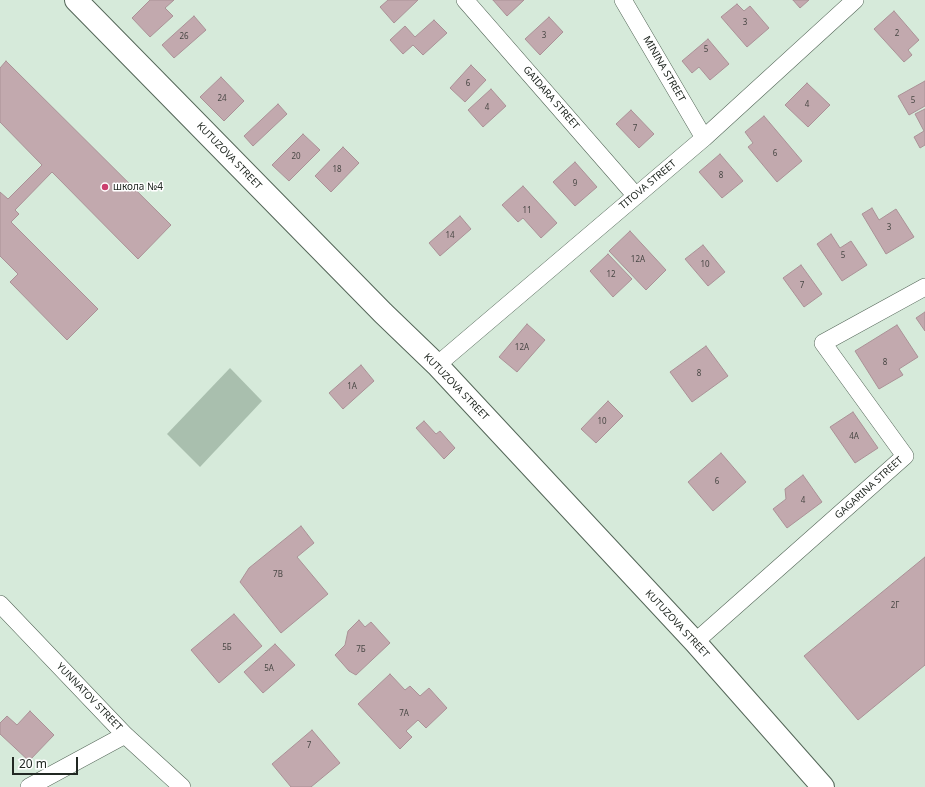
<!DOCTYPE html>
<meta charset="utf-8">
<style>
body{margin:0}
#map{position:relative;width:925px;height:787px;overflow:hidden;background:#d6eada;font-family:"Noto Sans",sans-serif}
canvas{display:block}
.scale{position:absolute;left:12px;top:757px;width:66px;height:18px;box-sizing:border-box;border:2px solid #212822;border-top:0;padding-left:5px;font-size:12px;line-height:14px;white-space:nowrap;color:#212822;-webkit-text-stroke:3px #fff;paint-order:stroke}
</style>
<div id="map">
<canvas width="925" height="787"></canvas>
<div class="scale">20 m</div>
</div>
<script>
const ctx = document.querySelector('canvas').getContext('2d');
ctx.lineJoin = 'round';
function fill(path, color) { ctx.fillStyle = color; ctx.fill(path, 'evenodd'); }
const shape = rows => new Path2D(rows.map(r => 'M' + r).join(''));
function stroke(path, color, width, dash) { ctx.strokeStyle = color; ctx.lineWidth = width; ctx.lineCap = dash ? 'butt' : 'round'; ctx.setLineDash(dash || []); ctx.stroke(path); }
function label(font, color, halo, rows, align = 'center') {
  ctx.font = font + ' "Noto Sans",sans-serif'; ctx.lineWidth = 3; ctx.setLineDash([]); ctx.textBaseline = 'middle'; ctx.strokeStyle = halo; ctx.fillStyle = color; for (const [text, x, y, turn = 0] of rows) {
    ctx.save(); ctx.translate(x, y); ctx.rotate((+turn || 0) * Math.PI / 180); ctx.textAlign = isNaN(turn) ? turn : align; if (halo) ctx.strokeText(text, 0, 0); ctx.fillText(text, 0, 0); ctx.restore();
  }
}
const green = shape([
 [230,368,262,401,200,467,167,434]
]);
const building = shape([
 [150,0,174,0,165,8,173,16,150,37,132,18,150,0],
 [388,0,418,0,394,23,380,7,388,0],
 [493,0,524,0,507,16,493,0],
 [793,0,809,0,800,8,793,0],
 [737,4,744,11,750,6,769,28,747,47,721,17,737,4],
 [894,11,919,40,908,50,912,55,904,62,874,29,894,11],
 [194,16,206,30,174,58,162,45,194,16],
 [549,17,563,32,540,55,525,39,549,17],
 [434,20,447,33,423,55,413,45,403,54,390,40,405,26,415,37,434,20],
 [708,39,729,64,710,80,699,67,692,73,682,61,708,39],
 [6,61,171,225,138,259,52,172,15,210,19,214,11,222,98,309,67,340,10,282,18,274,0,256,0,192,8,199,42,165,0,122,0,68,6,61],
 [471,65,486,80,465,102,450,88,471,65],
 [221,77,244,101,224,121,200,97,221,77],
 [925,81,925,106,909,115,898,96,925,81],
 [807,83,830,105,808,127,785,105,807,83],
 [491,89,506,106,483,127,468,110,491,89],
 [278,104,287,114,253,146,244,136,278,104],
 [925,109,925,145,920,148,914,137,924,131,915,114,925,109],
 [631,110,654,134,639,148,616,124,631,110],
 [764,116,802,161,777,182,748,147,753,143,745,132,764,116],
 [303,134,320,150,289,181,272,165,303,134],
 [343,147,359,163,331,192,315,176,343,147],
 [720,154,743,181,722,198,699,172,720,154],
 [575,162,597,187,575,206,553,182,575,162],
 [523,186,557,223,541,238,523,218,518,222,502,205,523,186],
 [872,208,879,220,896,209,914,237,886,254,862,214,872,208],
 [460,216,471,229,440,256,429,243,460,216],
 [630,231,666,270,646,290,609,251,630,231],
 [831,234,840,248,851,241,867,265,842,281,817,244,831,234],
 [703,245,725,272,708,286,685,259,703,245],
 [608,254,632,279,613,297,590,271,608,254],
 [801,265,822,294,804,307,783,278,801,265],
 [925,312,925,331,916,318,925,312],
 [527,324,545,340,517,372,499,357,527,324],
 [897,325,918,357,899,369,903,375,879,389,855,351,897,325],
 [706,346,728,376,692,402,670,372,706,346],
 [361,365,374,381,343,409,329,393,361,365],
 [608,401,623,416,596,443,581,429,608,401],
 [853,412,878,448,855,463,830,427,853,412],
 [424,421,436,434,440,431,455,448,444,459,416,428,424,421],
 [721,453,746,482,713,511,688,482,721,453],
 [803,475,822,502,787,528,773,509,786,499,785,489,803,475],
 [301,526,314,543,297,557,328,594,281,633,240,582,249,568,301,526],
 [925,557,925,665,858,720,804,656,925,557],
 [234,614,262,646,219,683,191,650,234,614],
 [359,620,365,627,371,622,390,643,356,675,349,671,335,655,345,645,348,631,359,620],
 [275,644,295,665,263,693,244,672,275,644],
 [390,674,405,690,410,686,420,696,429,688,447,708,426,728,418,720,406,731,412,737,400,749,358,704,390,674],
 [30,711,54,735,29,761,0,734,0,723,7,716,17,725,30,711],
 [312,730,340,763,311,787,291,787,272,764,312,730]
]);
const minor = shape([
 [465,0,636,196],
 [623,0,704,138],
 [437,365,704,138,855,0],
 [0,604,125,735,182,787],
 [695,642,905,456,823,343,925,287],
 [29,787,125,735]
]);
const secondary = shape([
 [76,0,383,313,437,365,695,642,823,787]
]);
const markers = [
 [105,187,4,"#cb3e6e"]
];
const numberNames = [
 ["3",745,23],
 ["2",897,34],
 ["3",544,36],
 ["26",184,37],
 ["5",706,50],
 ["6",468,84],
 ["24",222,99],
 ["5",913,101],
 ["4",807,105],
 ["4",487,108],
 ["7",635,129],
 ["6",775,154],
 ["20",296,157],
 ["18",337,170],
 ["8",721,176],
 ["9",575,184],
 ["11",527,211],
 ["3",889,228],
 ["14",450,236],
 ["5",843,256],
 ["12А",638,260],
 ["10",705,265],
 ["12",611,275],
 ["7",802,286],
 ["12А",522,348],
 ["8",885,363],
 ["8",699,374],
 ["1А",352,387],
 ["10",602,422],
 ["4А",854,437],
 ["6",717,482],
 ["4",803,501],
 ["7В",278,575],
 ["2Г",895,606],
 ["5Б",227,648],
 ["7Б",361,650],
 ["5А",269,669],
 ["7А",404,714],
 ["7",309,746]
];
const streetNames = [
 ["MININA STREET",664,69,60],
 ["GAIDARA STREET",551,98,49],
 ["KUTUZOVA STREET",229,156,46],
 ["TITOVA STREET",648,185,-40],
 ["KUTUZOVA STREET",456,387,46],
 ["GAGARINA STREET",869,488,-42],
 ["KUTUZOVA STREET",677,624,47],
 ["YUNNATOV STREET",89,697,46]
];
const poiNames = [
 ["школа №4",113,187]
];
fill(green, '#a9bfae');
fill(building, '#c2a9ae');
stroke(building, '#aa9196', 1);
stroke(minor, '#546658', 18);
stroke(secondary, '#546658', 24);
stroke(minor, '#fff', 17);
stroke(secondary, '#fff', 22);
for (const [x, y, r, color] of markers) { const dot = new Path2D(); dot.arc(x, y, r, 0, 2 * Math.PI); ctx.fillStyle = color; ctx.fill(dot); stroke(dot, '#fff', 1.5); }
label('8px', '#494845', null, numberNames);
label('10px', '#212822', '#fff', streetNames);
label('10px', '#212822', '#fff', poiNames, 'left');
</script>
